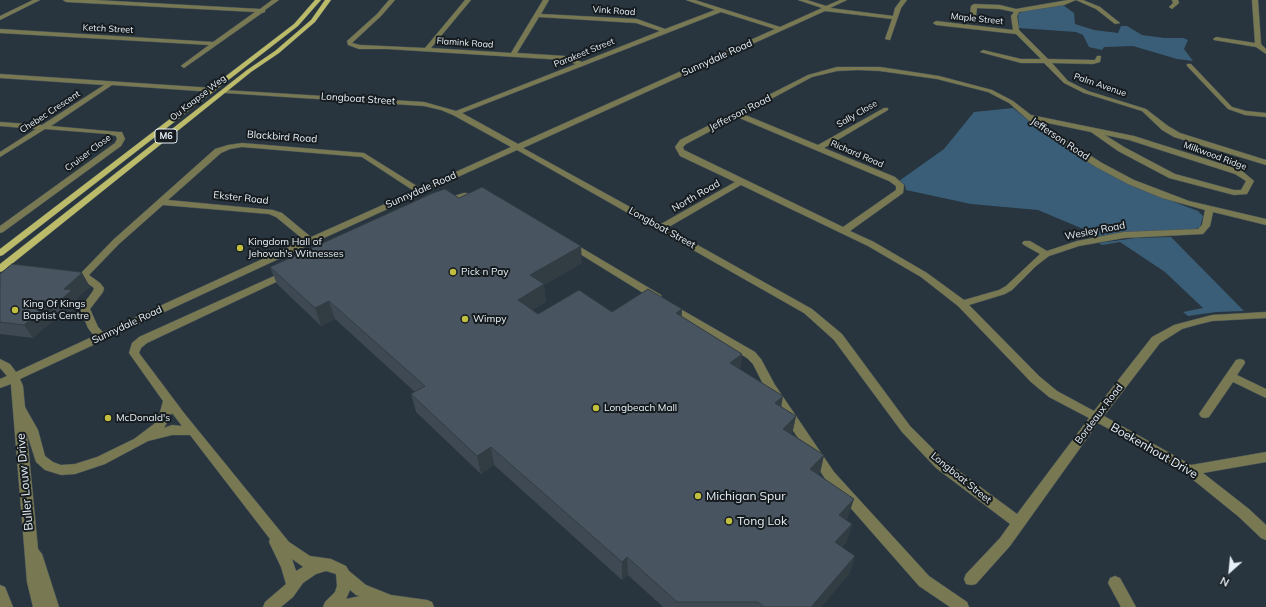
<!DOCTYPE html>
<style>
body{margin:0}
#map{position:relative;width:1266px;height:607px;overflow:hidden;background:#28353e;font-family:Mulish,sans-serif}
canvas{display:block}
.north{position:absolute;left:1210px;top:551px;width:40px;height:40px;-webkit-text-stroke:3px #161c20;paint-order:stroke;rotate:207deg;font-size:11px;font-weight:700;line-height:16px;text-align:center;color:#e7f0f6}
.north::after{content:'';display:block;margin:auto;width:14px;height:18px;background:#e7f0f6;clip-path:polygon(50% 0,100% 100%,50% 72%,0 100%)}
</style>
<div id="map">
<canvas width="1266" height="607"></canvas>
<div class="north">N</div>
</div>
<script>
const ctx = document.querySelector('canvas').getContext('2d');
ctx.lineJoin = 'round';
function fill(path, color) { ctx.fillStyle = color; ctx.fill(path, 'evenodd'); }
const shape = rows => new Path2D(rows.map(r => 'M' + r).join(''));
function stroke(path, color, width, dash) { ctx.strokeStyle = color; ctx.lineWidth = width; ctx.lineCap = dash ? 'butt' : 'round'; ctx.setLineDash(dash || []); ctx.stroke(path); }
function label(font, color, halo, rows, align = 'center') {
  ctx.font = font + ' Mulish,sans-serif'; ctx.lineWidth = 4; ctx.setLineDash([]); ctx.textBaseline = 'middle'; ctx.strokeStyle = halo; ctx.fillStyle = color; for (const [text, x, y, turn = 0] of rows) {
    ctx.save(); ctx.translate(x, y); ctx.rotate((+turn || 0) * Math.PI / 180); ctx.textAlign = isNaN(turn) ? turn : align; if (halo) ctx.strokeText(text, 0, 0); ctx.fillText(text, 0, 0); ctx.restore();
  }
}
const green = shape([
 [1063,5,1074,13,1075,24,1094,30,1118,33,1121,26,1127,26,1142,35,1164,38,1183,38,1188,40,1184,49,1193,61,1177,59,1133,46,1104,47,1102,50,1089,47,1083,35,1076,32,1019,28,1018,14,1025,10],
 [1013,108,1043,132,1161,197,1198,211,1203,216,1200,227,1195,229,1124,233,1100,236,1038,210,971,204,906,190,905,185,899,181,944,149,974,112],
 [1171,237,1240,307,1244,311,1216,312,1188,316,1183,312,1203,308,1165,272,1120,242,1102,245,1099,243,1136,238]
]);
const minor = shape([
 [33,0,40,0,0,20,0,16,33,0],
 [63,0,95,0,260,9,272,0,279,0,265,10,265,12,262,13,184,68,181,66,182,65,209,45,0,33,0,29,213,42,255,12,66,2,63,0],
 [389,0,395,0,381,16,352,43,360,45,425,48,465,0,471,0,431,48,511,53,543,0,549,0,541,14,637,19,665,29,715,10,686,0,695,0,780,27,822,8,798,0,807,0,826,6,840,0,847,0,830,8,893,16,895,8,901,0,907,0,901,8,890,40,885,39,892,19,825,11,523,148,661,224,735,182,680,156,675,147,680,140,808,75,837,67,880,67,939,76,992,90,1013,101,1031,115,1134,136,1241,170,1254,181,1247,194,1234,195,1169,178,1118,151,1091,132,1038,121,1049,129,1102,163,1134,180,1189,201,1266,219,1266,225,1213,212,1210,226,1203,234,1124,238,1079,246,1049,256,1036,266,1012,290,1005,294,969,305,1039,376,1057,391,1094,411,1152,337,1174,325,1212,315,1266,312,1266,318,1212,321,1196,325,1182,329,1160,343,1104,416,1191,465,1266,452,1266,462,1203,473,1249,509,1266,525,1266,540,1261,538,1239,517,1186,474,1139,445,1098,423,1010,546,976,584,971,585,966,584,964,579,966,574,1000,538,1010,524,936,468,902,432,834,340,804,313,517,150,313,243,20,379,23,386,25,407,38,430,45,456,53,462,61,465,75,464,97,457,134,439,154,424,159,416,163,401,129,353,132,343,139,337,283,272,289,272,291,274,289,276,147,343,141,348,139,353,184,413,289,542,310,556,331,559,346,566,349,571,366,585,391,595,427,600,432,602,434,607,323,607,325,602,335,592,337,586,336,574,326,571,316,574,303,583,293,597,281,607,263,607,265,602,286,584,281,567,269,542,270,539,190,435,172,435,148,441,105,464,75,474,61,475,45,470,36,462,27,434,38,549,42,554,59,607,33,607,27,582,11,386,11,384,0,388,0,379,7,376,0,368,0,359,10,364,16,372,94,336,88,328,80,309,93,291,94,288,79,277,82,272,113,240,215,149,228,145,242,143,364,153,420,188,511,147,453,115,441,110,424,106,225,93,222,91,223,90,424,102,456,111,576,64,564,60,387,49,359,49,348,45,347,41,377,14,389,0],
 [721,12,775,29,518,144,462,113,721,12],
 [539,17,636,23,660,31,582,62,565,56,517,53,539,17],
 [858,70,880,71,937,79,988,92,1009,103,1043,133,1096,167,1128,184,1162,198,1205,210,1202,225,1198,229,1124,232,1077,241,1047,251,1030,241,1024,241,1022,243,1024,245,1040,254,1006,286,999,290,964,300,927,273,874,242,850,231,903,193,904,185,895,177,824,148,888,110,888,108,884,108,818,145,743,114,812,77,837,71,858,70],
 [737,117,889,181,896,186,896,190,843,227,684,150,683,147,686,144,737,117],
 [1105,135,1129,140,1235,174,1246,181,1241,190,1234,190,1175,174,1124,147,1105,135],
 [242,147,362,157,414,191,311,237,282,213,273,210,168,200,221,153,230,149,242,147],
 [741,185,868,246,921,277,958,306,1031,382,1049,397,1089,418,1017,514,944,460,910,426,842,334,812,309,667,228,741,185],
 [163,205,269,214,276,217,304,240,103,332,98,327,90,309,103,292,104,288,100,283,89,275,119,244,163,205],
 [172,413,182,426,172,425,164,428,172,413],
 [292,559,302,566,303,567,296,571,292,559],
 [350,590,356,595,360,596,346,599,350,590],
 [1068,0,1083,0,1100,7,1120,23,1115,24,1096,9,1076,0,1064,5,1019,12,1017,16,1019,30,1048,59,1093,60,1095,60,1097,56,1101,56,1100,62,1093,64,1052,63,1068,81,1088,91,1146,109,1168,126,1180,133,1266,160,1266,165,1174,137,1162,130,1142,111,1084,93,1064,83,1044,63,1021,63,980,52,983,50,1021,59,1041,59,1016,34,936,25,933,23,936,21,1013,30,1011,16,1014,12,1000,9,977,8,976,16,973,18,970,16,971,6,974,4,1000,5,1016,9,1068,0],
 [1172,0,1178,0,1179,3,1172,9,1169,7,1173,3,1172,0],
 [1252,0,1258,0,1261,44,1266,49,1266,54,1256,47,1214,40,1213,39,1216,37,1255,43,1252,0],
 [1187,64,1191,64,1232,107,1246,111,1266,113,1266,117,1245,115,1228,109,1187,66,1187,64],
 [0,74,213,88,216,90,213,92,112,85,51,126,119,132,122,132,125,139,121,146,3,232,0,233,0,226,115,143,117,139,116,136,108,134,45,129,0,157,0,152,36,129,0,126,0,122,42,125,104,85,0,78,0,74],
 [464,193,478,194,482,197,478,200,464,199,447,204,443,201,444,199,464,193],
 [570,241,661,295,662,297,657,300,653,299,567,246,565,244,570,241],
 [670,303,755,352,761,359,775,385,834,472,929,576,967,602,969,607,950,607,919,586,826,480,766,390,753,364,747,358,666,308,665,306,666,304,670,303],
 [1240,359,1244,360,1245,363,1237,375,1266,389,1266,398,1233,382,1209,417,1205,418,1201,417,1199,414,1201,411,1236,360,1240,359],
 [1115,576,1120,578,1136,607,1121,607,1108,583,1110,578,1115,576],
 [0,585,5,587,13,607,0,607,0,585]
]);
const major = shape([
 [315,0,321,0,298,26,3,255,0,256,0,249,294,24,315,0],
 [325,0,331,0,315,22,279,53,251,72,3,271,0,272,0,264,247,70,275,51,311,20,325,0]
]);
const wall = shape([
 [459,198,582,263,544,285,546,302,532,310,538,314,612,312,682,309,681,316,742,354,740,369,781,407,796,416,792,434,824,455,820,473,818,475,848,517,846,520,852,524,846,542,842,547,855,556,849,574,821,607,663,607,628,575,622,580,494,465,481,474,416,412,411,394,415,392,335,319,321,326,277,284,270,267],
 [82,273,90,287,77,298,80,303,64,317,57,317,33,338,0,334,0,274]
]);
const shadedWall = shape([
 [581,246,582,263,544,285,546,302,520,317,518,300,530,275],
 [82,273,90,287,77,298,80,303,64,317,56,304,64,289],
 [329,301,335,319,321,326,315,308],
 [49,303,57,317,33,338,24,325],
 [682,309,681,326,676,313],
 [742,354,740,372,730,363],
 [783,396,780,414,775,403],
 [796,416,792,434,779,447,783,429],
 [491,447,494,465,481,474,477,456],
 [824,455,820,473,806,488,810,469],
 [854,499,848,517,834,533,839,515],
 [852,524,846,542,830,560,835,542],
 [855,556,849,574,821,607,811,607],
 [627,557,628,575,622,580,622,562]
]);
const building = shape([
 [482,187,581,246,530,275,544,284,518,300,538,314,579,290,612,312,648,289,682,309,676,313,742,354,730,363,783,396,775,403,796,416,783,429,824,455,810,469,854,499,839,515,852,524,835,542,855,556,811,607,764,607,758,602,677,602,627,557,622,562,491,447,477,456,411,394,425,386,329,301,315,308,270,267,433,193,445,189,459,198,482,187],
 [12,264,80,272,82,273,64,289,72,290,56,304,49,303,24,325,0,322,0,281,1,280,0,280,0,274,12,264]
]);
const markers = [
 [240,248,4,"#c1be40"],
 [453,272,4,"#c1be40"],
 [15,310,4,"#c1be40"],
 [465,319,4,"#c1be40"],
 [596,408,4,"#c1be40"],
 [108,418,4,"#c1be40"],
 [698,496,4,"#c1be40"],
 [729,521,4,"#c1be40"]
];
const farStreetnames = [
 ["Vink Road",614,11,4],
 ["Maple Street",977,19,6],
 ["Ketch Street",108,29,3],
 ["Flamink Road",465,43,4],
 ["Parakeet Street",584,53,-22],
 ["Palm Avenue",1100,85,19],
 ["Ou Kaapse Weg",198,98,-38],
 ["Chebec Crescent",50,112,-33],
 ["Sally Close",857,114,-30],
 ["Cruiser Close",88,153,-37],
 ["Richard Road",857,154,23],
 ["Milkwood Ridge",1215,156,20]
];
const shields = [
 [166,136,22]
];
const shieldNames = [
 ["M6",166,136]
];
const streetNames = [
 ["Sunnydale Road",717,58,-24],
 ["Longboat Street",358,99,4],
 ["Jefferson Road",740,113,-27],
 ["Blackbird Road",282,137,4],
 ["Jefferson Road",1060,139,34],
 ["Sunnydale Road",421,190,-24],
 ["North Road",696,196,-30],
 ["Ekster Road",241,198,6],
 ["Longboat Street",662,228,29],
 ["Wesley Road",1095,231,-11],
 ["Sunnydale Road",127,325,-25],
 ["Bordeaux Road",1099,414,-53],
 ["Longboat Street",961,478,39]
];
const poiNames = [
 ["Kingdom Hall of",248,242],
 ["Jehovah's Witnesses",248,254],
 ["Pick n Pay",461,272],
 ["King Of Kings",23,304],
 ["Baptist Centre",23,316],
 ["Wimpy",473,319],
 ["Longbeach Mall",604,408],
 ["McDonald's",116,418]
];
const nearStreetnames = [
 ["Boekenhout Drive",1154,451,30],
 ["Buller Louw Drive",25,482,-95]
];
const nearPoinames = [
 ["Michigan Spur",706,496],
 ["Tong Lok",737,521]
];
fill(green, '#3a5e77');
stroke(minor, '#47535b', 1);
stroke(major, '#47535b', 1);
fill(minor, '#787852');
fill(major, '#bcbb6a');
fill(wall, '#3e4953');
fill(shadedWall, '#323c43');
fill(building, '#485560');
stroke(building, '#323c43', 1);
for (const [x, y, r, color] of markers) { const dot = new Path2D(); dot.arc(x, y, r, 0, 2 * Math.PI); ctx.fillStyle = color; ctx.fill(dot); stroke(dot, '#161c20', 1.5); }
label('9px', '#e7f0f6', '#161c20', farStreetnames);
for (const [x, y, w] of shields) { const box = new Path2D(); box.roundRect(x - w / 2, y - 7, w, 14, 3); ctx.fillStyle = '#161c20'; ctx.fill(box); stroke(box, '#e7f0f6', 1); }
label('bold 9px', '#e7f0f6', null, shieldNames);
label('10px', '#e7f0f6', '#161c20', streetNames);
label('10px', '#e7f0f6', '#161c20', poiNames, 'left');
label('12px', '#e7f0f6', '#161c20', nearStreetnames);
label('12px', '#e7f0f6', '#161c20', nearPoinames, 'left');
</script>
